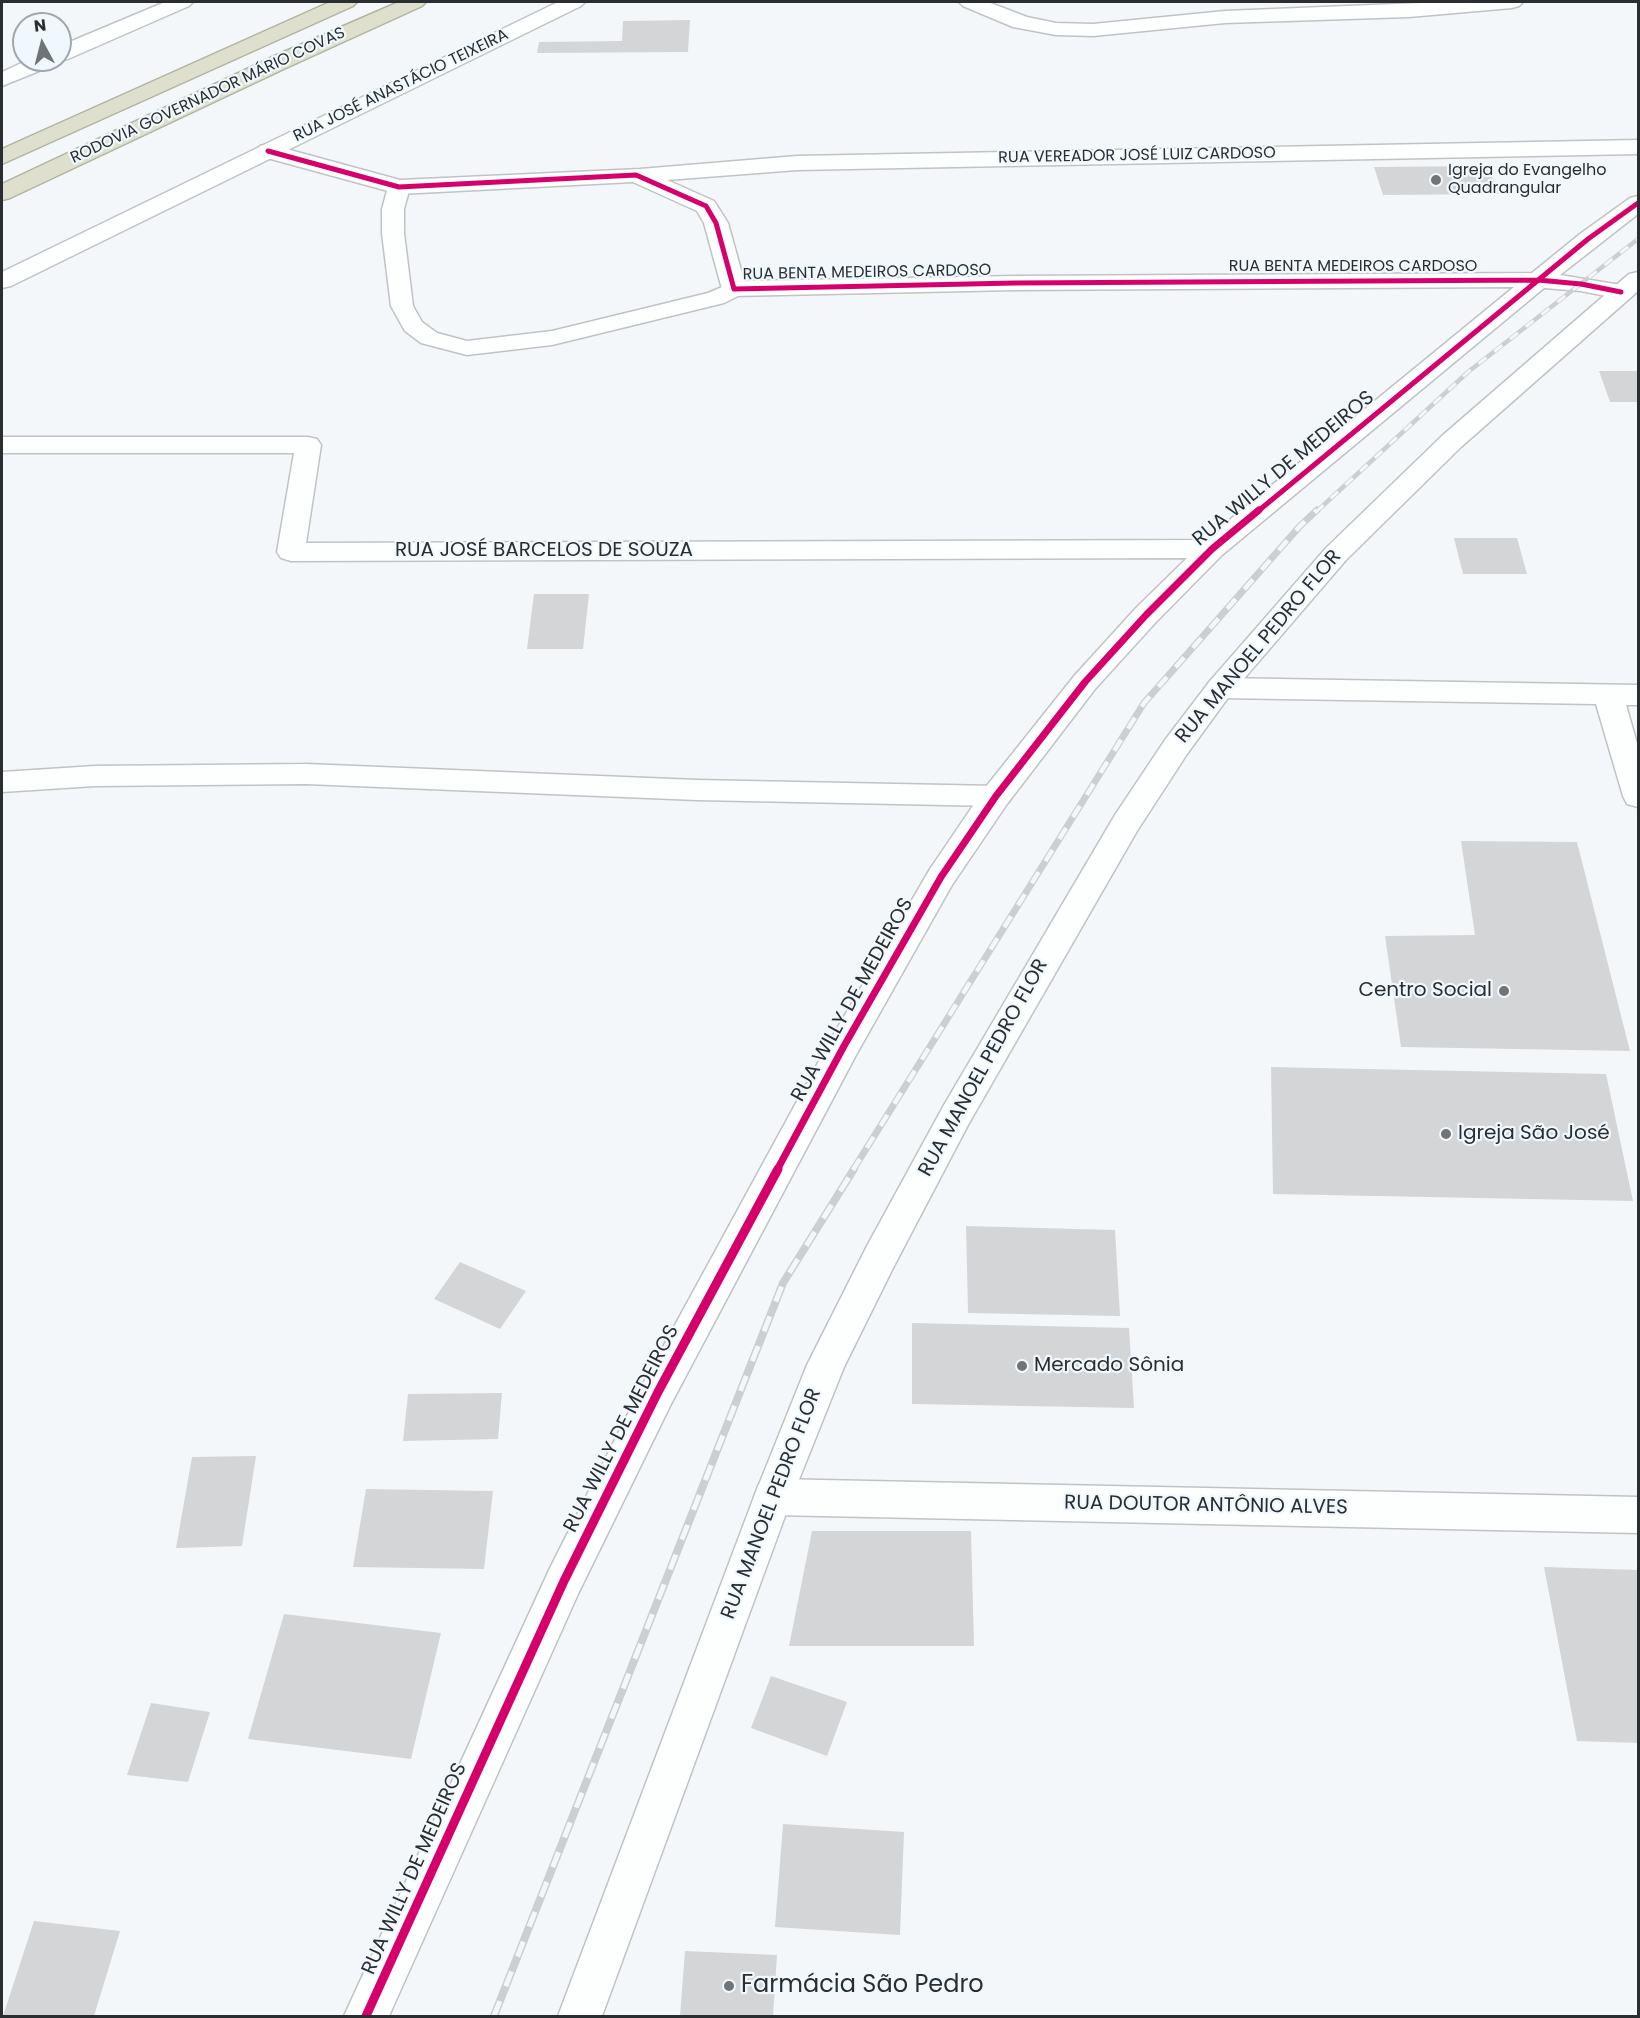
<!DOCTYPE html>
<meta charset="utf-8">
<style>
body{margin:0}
#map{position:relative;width:1640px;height:2018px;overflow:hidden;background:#f4f7fa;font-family:Poppins,sans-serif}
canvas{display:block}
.frame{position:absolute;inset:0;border:3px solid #2b2e30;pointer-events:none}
.north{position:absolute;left:12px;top:12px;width:60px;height:60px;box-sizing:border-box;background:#f0f8fe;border:2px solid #a1a7ac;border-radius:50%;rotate:353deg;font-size:16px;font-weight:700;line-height:24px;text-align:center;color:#2b2e30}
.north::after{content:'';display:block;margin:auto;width:21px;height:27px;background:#717477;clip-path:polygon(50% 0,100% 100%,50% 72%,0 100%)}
</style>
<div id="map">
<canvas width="1640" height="2018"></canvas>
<div class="frame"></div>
<div class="north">N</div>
</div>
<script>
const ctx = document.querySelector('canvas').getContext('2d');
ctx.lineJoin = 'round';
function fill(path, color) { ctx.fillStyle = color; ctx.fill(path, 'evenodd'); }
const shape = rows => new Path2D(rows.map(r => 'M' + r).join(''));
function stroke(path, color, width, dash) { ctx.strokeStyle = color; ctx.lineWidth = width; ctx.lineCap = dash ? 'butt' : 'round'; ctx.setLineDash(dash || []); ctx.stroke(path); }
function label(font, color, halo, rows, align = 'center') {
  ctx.font = font + ' Poppins,sans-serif'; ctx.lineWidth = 4.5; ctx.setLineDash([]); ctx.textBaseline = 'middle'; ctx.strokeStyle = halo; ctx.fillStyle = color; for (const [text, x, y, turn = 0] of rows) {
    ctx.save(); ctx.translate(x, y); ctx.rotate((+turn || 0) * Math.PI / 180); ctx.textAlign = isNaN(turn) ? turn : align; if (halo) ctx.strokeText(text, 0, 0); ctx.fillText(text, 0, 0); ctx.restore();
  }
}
const building = shape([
 [690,20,688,52,537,53,539,42,622,41,623,21],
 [1488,166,1499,194,1383,195,1374,167],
 [1599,371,1638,371,1638,402,1610,402],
 [1454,538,1517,538,1527,574,1463,574],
 [534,594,589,594,583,649,527,649],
 [1461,841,1577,842,1630,1051,1401,1047,1385,936,1475,935],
 [1271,1067,1606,1074,1633,1201,1273,1194],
 [966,1226,1115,1230,1120,1316,968,1313],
 [460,1262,526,1291,500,1329,434,1299],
 [912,1323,1129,1328,1134,1408,912,1404],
 [502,1393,498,1439,403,1441,408,1394],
 [256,1456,242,1546,176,1548,192,1457],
 [366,1489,493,1491,484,1569,353,1567],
 [812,1531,971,1531,974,1646,789,1646],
 [1544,1567,1638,1570,1638,1743,1577,1741],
 [284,1614,441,1633,411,1759,248,1739],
 [771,1676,847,1702,827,1756,751,1728],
 [151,1703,210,1712,188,1782,127,1775],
 [783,1824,904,1832,900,1935,775,1927],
 [34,1921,120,1931,94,2016,3,2016],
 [685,1951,777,1955,773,2016,680,2016]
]);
const service = shape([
 [399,181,406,183,410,187,404,209,404,233,413,306,422,322,437,333,467,341,552,331,708,293,734,282,742,284,745,289,742,294,724,303,552,345,467,355,421,343,405,331,391,306,382,233,382,209,388,187,392,183,399,181],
 [306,764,697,780,996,786,1006,789,1010,796,1006,803,996,806,697,800,306,784,95,786,2,792,2,772,95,766,306,764]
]);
const minor = shape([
 [959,2,988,2,1027,17,1056,23,1093,24,1225,11,1445,2,1523,2,1519,6,1512,8,1409,17,1225,23,1093,36,1056,35,1013,27,963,6,959,2],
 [1638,140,1638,154,797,170,667,180,714,201,728,223,744,281,1015,276,1532,273,1580,234,1630,198,1638,196,1638,214,1560,275,1621,285,1630,287,1633,292,1630,297,1621,299,1581,291,1544,288,1222,555,1156,622,1095,689,1007,804,952,885,856,1055,671,1404,578,1594,389,2016,344,2016,550,1568,645,1380,832,1037,930,869,985,788,1075,675,1136,608,1187,558,291,561,281,558,277,552,294,453,2,453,2,437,308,437,317,439,321,445,306,543,1205,540,1514,287,1015,290,734,296,725,294,722,289,704,223,697,211,633,182,399,194,260,156,257,151,260,146,268,144,400,180,640,169,797,156,1638,140],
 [1220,678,1638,685,1638,705,1626,705,1638,747,1638,807,1627,804,1623,796,1596,704,1220,698,1210,695,1205,688,1210,681,1220,678],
 [773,1479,1638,1497,1638,1533,773,1515,759,1510,754,1497,759,1484,773,1479]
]);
const secondary = shape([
 [165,2,193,2,189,6,68,59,60,60,58,60,60,60,60,46,165,2],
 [558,2,585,2,581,6,11,286,2,288,2,272,558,2],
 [28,60,57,60,54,65,2,86,2,72,28,60],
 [1638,272,1638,291,1461,447,1346,560,1230,695,1187,754,1137,831,968,1125,893,1268,844,1367,792,1497,602,2016,558,2016,754,1497,807,1365,867,1246,944,1105,1115,815,1165,740,1210,681,1326,548,1443,435,1629,274,1638,272]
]);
const motorway = shape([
 [330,2,357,2,353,6,2,164,2,149,330,2],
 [399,2,426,2,422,6,286,68,10,198,2,200,2,184,270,58,399,2]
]);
const railFar2 = shape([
 [1316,512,1468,372,1638,239]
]);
const railFar1 = shape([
 [853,1170,1144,703,1300,526,1317,510]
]);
const rail = shape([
 [494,2016,783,1283,854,1169]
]);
const cyclewayFar2 = shape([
 [268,151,399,187,636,175,706,206,716,223,734,289,1015,283,1538,280,1581,284,1621,292],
 [1257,512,1588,239,1638,203]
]);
const cyclewayFar1 = shape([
 [777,1170,844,1046,941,877,996,796,1085,682,1146,615,1212,549,1259,510]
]);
const cycleway = shape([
 [366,2016,564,1581,658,1392,778,1169]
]);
const markers = [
 [1436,180,6,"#717477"],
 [1504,991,6,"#717477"],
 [1446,1134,6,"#717477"],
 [1022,1366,6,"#717477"],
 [729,1986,6,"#717477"]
];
const farStreetnames = [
 ["RUA JOSÉ ANASTÁCIO TEIXEIRA",401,86,-26],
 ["RODOVIA GOVERNADOR MÁRIO COVAS",208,96,-25],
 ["RUA VEREADOR JOSÉ LUIZ CARDOSO",1137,156,-1],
 ["RUA BENTA MEDEIROS CARDOSO",1353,267],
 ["RUA BENTA MEDEIROS CARDOSO",867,273,-1]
];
const farPoinames = [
 ["Igreja do Evangelho",1448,171],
 ["Quadrangular",1448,189]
];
const streetNames = [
 ["RUA WILLY DE MEDEIROS",1284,469,-40],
 ["RUA JOSÉ BARCELOS DE SOUZA",544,551],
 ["RUA MANOEL PEDRO FLOR",1259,647,-50],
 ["RUA WILLY DE MEDEIROS",853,1000,-61],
 ["RUA MANOEL PEDRO FLOR",984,1068,-61],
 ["RUA WILLY DE MEDEIROS",622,1429,-63],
 ["RUA MANOEL PEDRO FLOR",772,1504,-69],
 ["RUA DOUTOR ANTÔNIO ALVES",1206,1506,1],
 ["RUA WILLY DE MEDEIROS",415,1869,-66]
];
const poiNames = [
 ["Centro Social",1492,991,"right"],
 ["Igreja São José",1458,1134],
 ["Mercado Sônia",1034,1366]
];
const nearPoinames = [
 ["Farmácia São Pedro",741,1986]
];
fill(building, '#d4d5d7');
stroke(service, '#c0c3c5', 3);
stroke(minor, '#c0c3c5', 3);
stroke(secondary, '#c0c3c5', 3);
stroke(motorway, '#b1b4a1', 3);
fill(service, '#fdfefe');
fill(minor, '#fdfefe');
fill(secondary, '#fdfefe');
fill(motorway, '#dee0cd');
stroke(railFar2, '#cdcecf', 4.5);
stroke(railFar1, '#cdcecf', 7);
stroke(rail, '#cdcecf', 8);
stroke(railFar2, '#f0f8fe', 3, [10]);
stroke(railFar1, '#f0f8fe', 4.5, [13]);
stroke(rail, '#f0f8fe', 5, [16]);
stroke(cyclewayFar2, '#d6006c', 5);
stroke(cyclewayFar1, '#d6006c', 7);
stroke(cycleway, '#d6006c', 9);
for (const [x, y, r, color] of markers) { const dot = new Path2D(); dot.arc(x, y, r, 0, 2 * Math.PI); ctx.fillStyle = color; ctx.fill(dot); stroke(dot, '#f0f8fe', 2); }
label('16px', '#2b2e30', '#f0f8fe', farStreetnames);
label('16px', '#2b2e30', '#f0f8fe', farPoinames, 'left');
label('20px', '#2b2e30', '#f0f8fe', streetNames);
label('20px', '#2b2e30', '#f0f8fe', poiNames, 'left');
label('24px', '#2b2e30', '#f0f8fe', nearPoinames, 'left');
</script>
